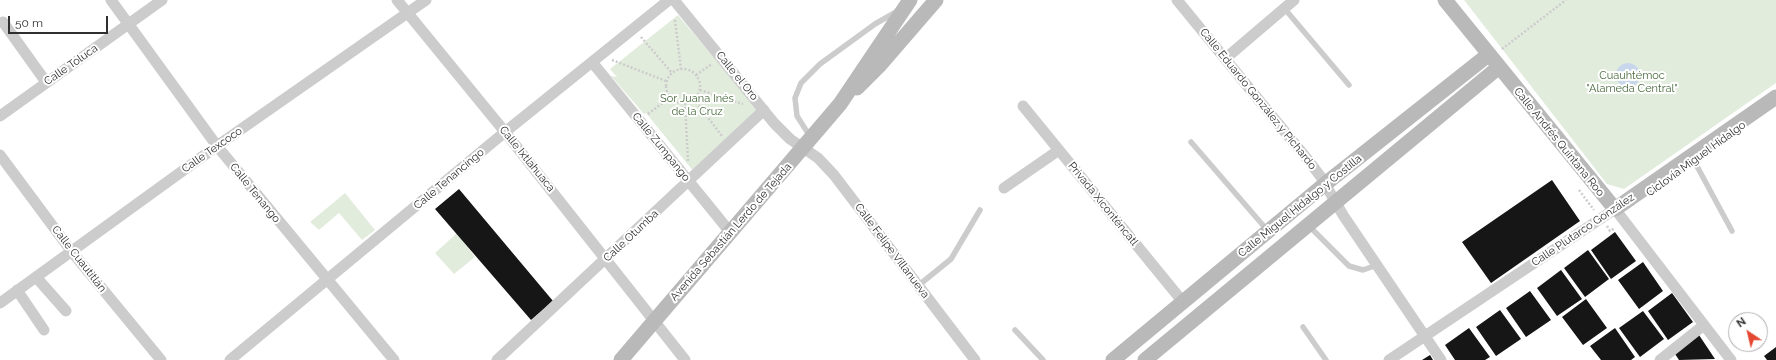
<!DOCTYPE html>
<meta charset="utf-8">
<style>
body{margin:0}
#map{position:relative;width:1776px;height:360px;overflow:hidden;background:#fff;font-family:Raleway,sans-serif}
canvas{display:block}
.north{position:absolute;left:1728px;top:312px;width:40px;height:40px;box-sizing:border-box;background:#fff;border:1px solid #acacac;border-radius:50%;rotate:325deg;font-size:11px;font-weight:700;line-height:16px;text-align:center;color:#2f2f2f}
.north::after{content:'';display:block;margin:auto;width:14px;height:18px;background:#e54832;clip-path:polygon(50% 0,100% 100%,50% 72%,0 100%)}
.scale{position:absolute;left:8px;top:16px;width:100px;height:18px;box-sizing:border-box;border:2px solid #2f2f2f;border-top:0;padding-left:5px;font-size:12px;line-height:14px;white-space:nowrap;color:#2f2f2f;-webkit-text-stroke:3px #fff;paint-order:stroke}
</style>
<div id="map">
<canvas width="1776" height="360"></canvas>
<div class="north">N</div>
<div class="scale">50 m</div>
</div>
<script>
const ctx = document.querySelector('canvas').getContext('2d');
ctx.lineJoin = 'round';
function fill(path, color) { ctx.fillStyle = color; ctx.fill(path, 'evenodd'); }
const shape = rows => new Path2D(rows.map(r => 'M' + r).join(''));
function stroke(path, color, width, dash) { ctx.strokeStyle = color; ctx.lineWidth = width; ctx.lineCap = dash ? 'butt' : 'round'; ctx.setLineDash(dash || []); ctx.stroke(path); }
function label(font, color, halo, rows, align = 'center') {
  ctx.font = font + ' Raleway,sans-serif'; ctx.lineWidth = 4; ctx.setLineDash([]); ctx.textBaseline = 'middle'; ctx.strokeStyle = halo; ctx.fillStyle = color; for (const [text, x, y, turn = 0] of rows) {
    ctx.save(); ctx.translate(x, y); ctx.rotate((+turn || 0) * Math.PI / 180); ctx.textAlign = isNaN(turn) ? turn : align; if (halo) ctx.strokeText(text, 0, 0); ctx.fillText(text, 0, 0); ctx.restore();
  }
}
const green = shape([
 [1464,0,1776,0,1776,83,1624,189,1607,184],
 [678,15,759,111,694,172,646,113,644,114,611,76,617,77,610,69],
 [345,193,375,230,362,240,339,213,319,230,310,222],
 [457,233,475,257,454,274,435,253]
]);
const water = shape([
 '1616 75a12 12 0 1 1 24 0a12 12 0 1 1-24 0Z'
]);
const building = shape([
 [1552,180,1580,221,1491,283,1462,242],
 [459,189,553,301,531,320,435,209],
 [1615,232,1636,261,1611,279,1591,250],
 [1588,250,1609,279,1585,297,1564,268],
 [1643,262,1663,291,1639,309,1618,280],
 [1561,270,1582,299,1557,316,1537,288],
 [1530,291,1551,320,1526,337,1506,308],
 [1672,293,1693,322,1668,340,1648,311],
 [1586,299,1607,328,1583,345,1562,317],
 [1500,310,1521,339,1496,356,1476,327],
 [1643,311,1664,339,1640,357,1619,328],
 [1469,328,1490,357,1485,360,1455,360,1445,345],
 [1615,328,1635,357,1631,360,1601,360,1590,346],
 [1699,335,1715,359,1679,360,1675,354],
 [1776,347,1776,360,1767,360,1764,356],
 [1430,355,1433,360,1422,360]
]);
const path = shape([
 [675,20,681,69],
 [641,37,672,73],
 [1502,49,1566,0],
 [612,60,666,81],
 '666 86a17 17 0 1 1 34 0a17 17 0 1 1-34 0Z',
 [696,75,712,64],
 [700,90,743,104],
 [694,99,722,136],
 [685,103,688,161],
 [648,114,669,98],
 [1579,190,1594,210],
 [1607,226,1610,231,1615,228]
]);
const lane = shape([
 [1284,8,1349,85],
 [811,138,797,116,795,98,801,83,820,64,875,24,896,12],
 [1191,142,1268,231],
 [1692,157,1732,231],
 [1308,225,1349,266,1363,270,1377,265],
 [919,285,951,259,980,210],
 [1303,327,1326,360],
 [1015,330,1043,360]
]);
const street = shape([
 [111,0,217,146,394,360],
 [397,0,505,132,685,360],
 [674,0,774,123,790,139,818,158,834,175,975,360],
 [1177,0,1308,160,1321,177,1343,215,1441,360],
 [3,22,46,82],
 [1226,58,1294,0],
 [592,62,730,232],
 [1023,106,1183,302],
 [0,116,162,0],
 [0,155,72,252,161,360],
 [1004,188,1059,150],
 [36,277,66,311],
 [17,290,44,330],
 [0,303,217,146,426,0],
 [230,360,505,132,669,0],
 [497,360,764,110],
 [1389,360,1615,209,1731,360],
 [1660,360,1704,325]
]);
const secondary = shape([
 [1445,0,1615,209,1776,97],
 [857,88,879,66,936,0],
 [621,360,840,104,910,0],
 [1113,360,1325,184,1488,55],
 [1145,360,1499,67]
]);
const streetNames = [
 ["Calle Toluca",71,65,-35],
 ["Calle el Oro",737,76,51],
 ["Calle Eduardo González y Pichardo",1258,99,51],
 ["Calle Andrés Quintana Roo",1559,142,51],
 ["Calle Zumpango",661,147,51],
 ["Calle Texcoco",212,150,-35],
 ["Calle Ixtlahuaca",527,159,51],
 ["Ciclovía Miguel Hidalgo",1696,159,-36],
 ["Calle Tenancingo",449,179,-40],
 ["Calle Tenango",255,193,51],
 ["Privada Xiconténcatl",1103,204,51],
 ["Calle Miguel Hidalgo y Costilla",1300,206,-39],
 ["Calle Plutarco González",1583,230,-34],
 ["Avenida Sebastián Lerdo de Tejada",731,232,-49],
 ["Calle Otumba",631,236,-43],
 ["Calle Felipe Villanueva",892,251,53],
 ["Calle Cuautitlán",79,259,52]
];
const parkNames = [
 ["Cuauhtémoc",1632,76],
 ["\"Alameda Central\"",1632,89],
 ["Sor Juana Inés",697,99],
 ["de la Cruz",697,112]
];
fill(green, '#e2ecdd');
fill(water, '#c9d7ec');
fill(building, '#161616');
stroke(path, '#ccc', 2.5, [2, 2]);
stroke(lane, '#ccc', 5.5);
stroke(street, '#ccc', 11);
stroke(secondary, '#b9b9b9', 15);
label('11px', '#2f2f2f', '#fff', streetNames);
label('11px', '#496a3c', '#fff', parkNames);
</script>
